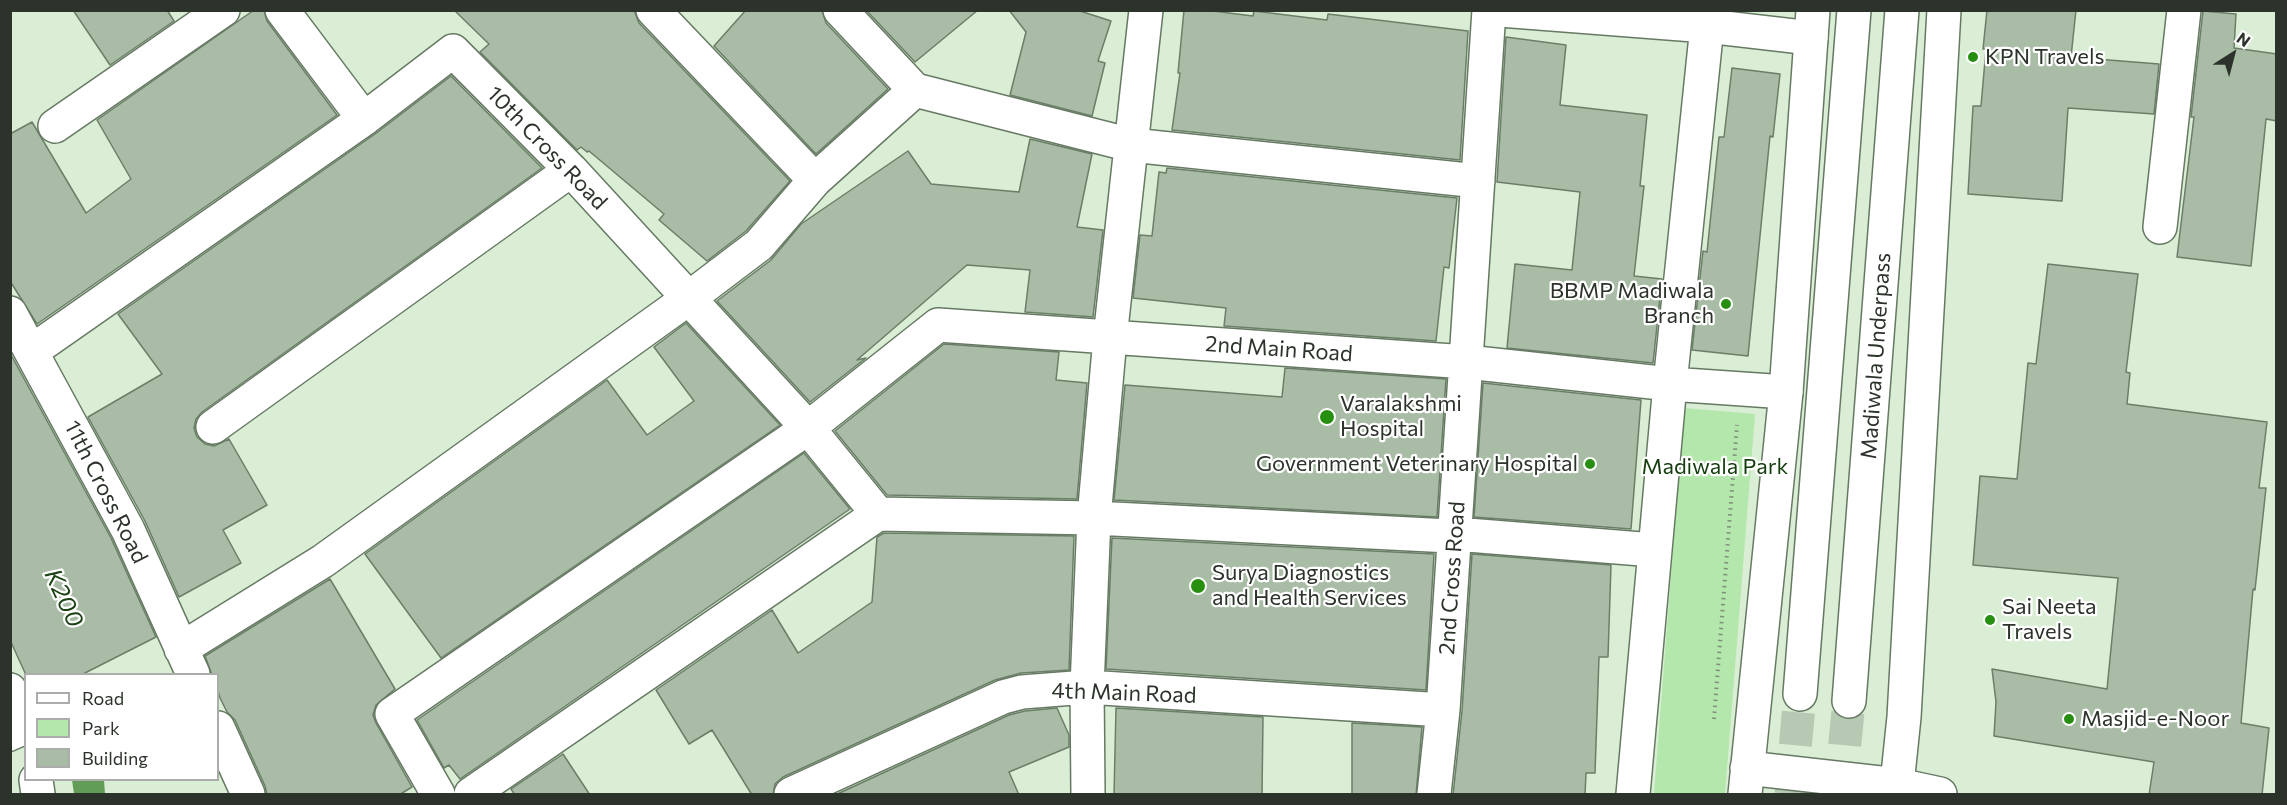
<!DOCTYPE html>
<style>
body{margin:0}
#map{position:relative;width:2287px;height:805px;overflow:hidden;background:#d9eed5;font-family:Commissioner,sans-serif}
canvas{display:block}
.frame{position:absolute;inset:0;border:12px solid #2b332a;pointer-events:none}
.legend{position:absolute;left:24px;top:673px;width:195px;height:108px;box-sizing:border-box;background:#fff;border:2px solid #aaadaa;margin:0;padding:8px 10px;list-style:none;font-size:18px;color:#2b332a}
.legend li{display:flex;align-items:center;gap:12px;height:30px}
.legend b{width:30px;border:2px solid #aaadaa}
.north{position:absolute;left:2203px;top:24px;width:60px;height:60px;-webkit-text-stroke:4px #fff;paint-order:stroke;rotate:36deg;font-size:16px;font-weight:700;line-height:24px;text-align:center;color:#2b332a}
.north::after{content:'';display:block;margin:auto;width:21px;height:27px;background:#2b332a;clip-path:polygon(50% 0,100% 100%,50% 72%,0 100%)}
</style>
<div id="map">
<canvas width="2287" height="805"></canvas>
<div class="frame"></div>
<ul class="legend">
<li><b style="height:8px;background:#fff"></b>Road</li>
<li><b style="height:16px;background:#b4e7ab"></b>Park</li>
<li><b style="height:16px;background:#a9bda6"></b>Building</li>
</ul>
<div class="north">N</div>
</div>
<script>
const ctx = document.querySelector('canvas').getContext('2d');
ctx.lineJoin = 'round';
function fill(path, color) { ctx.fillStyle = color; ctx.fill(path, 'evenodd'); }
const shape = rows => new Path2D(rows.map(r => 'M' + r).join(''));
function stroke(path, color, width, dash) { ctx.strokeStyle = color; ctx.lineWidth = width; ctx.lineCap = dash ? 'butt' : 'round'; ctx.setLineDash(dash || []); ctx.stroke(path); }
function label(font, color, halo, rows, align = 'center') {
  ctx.font = font + ' Commissioner,sans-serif'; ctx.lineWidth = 4.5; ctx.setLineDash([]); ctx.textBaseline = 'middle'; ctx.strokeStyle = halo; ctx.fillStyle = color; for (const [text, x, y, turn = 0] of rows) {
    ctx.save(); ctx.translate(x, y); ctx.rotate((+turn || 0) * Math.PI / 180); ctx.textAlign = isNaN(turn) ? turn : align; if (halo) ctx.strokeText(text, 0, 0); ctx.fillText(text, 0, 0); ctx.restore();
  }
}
const green = shape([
 [1684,408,1755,414,1725,794,1654,794]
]);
const water = shape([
 [72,780,104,780,105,794,74,794]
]);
const building = shape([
 [73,10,167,10,174,21,110,65,73,10],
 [254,10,264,10,267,21,337,115,37,324,10,281,10,134,32,122,86,213,131,179,97,120,254,10],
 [454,10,634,10,639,23,790,181,746,231,707,261,659,220,664,214,589,151,587,152,581,147,577,150,480,52,489,44,454,10],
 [746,10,822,10,826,23,888,89,816,154,714,46,746,10],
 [866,10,978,10,915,62,866,10],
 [1009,10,1077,10,1111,21,1098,61,1105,63,1092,116,1010,95,1026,32,1009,10],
 [1184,10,1205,10,1253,16,1254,11,1327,20,1328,14,1468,31,1460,160,1172,130,1180,73,1178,73,1184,10],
 [1987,10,2076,10,2071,57,2159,64,2154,114,2068,108,2062,201,1968,194,1973,106,1981,106,1986,49,1983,49,1987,10],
 [2203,11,2236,14,2234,48,2277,54,2277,121,2266,119,2251,266,2177,257,2194,117,2191,117,2203,11],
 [1506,37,1566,45,1560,105,1647,115,1640,186,1644,186,1634,276,1662,279,1653,363,1507,348,1515,264,1572,270,1580,192,1497,182,1506,37],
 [1732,68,1780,74,1773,137,1770,136,1748,356,1692,350,1703,251,1707,252,1719,137,1724,137,1732,68],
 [451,76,542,168,202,412,196,419,194,428,197,437,205,444,214,446,229,439,267,505,223,530,241,563,179,597,145,521,88,417,162,374,118,314,375,134,451,76],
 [1030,139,1092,154,1077,227,1103,230,1093,317,1025,312,1030,270,967,265,857,360,866,358,810,402,717,301,771,260,801,224,908,151,931,184,1019,192,1030,139],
 [1167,168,1457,198,1449,268,1444,267,1436,341,1224,326,1226,308,1133,298,1140,235,1152,236,1159,172,1166,173,1167,168],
 [2048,264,2138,274,2126,372,2130,373,2127,404,2267,422,2259,488,2266,488,2255,590,2253,589,2241,723,2269,728,2262,795,2149,795,2154,762,1994,736,1996,702,1992,669,2107,689,2118,578,1973,565,1980,476,2017,479,2028,363,2036,364,2048,264],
 [686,323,780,425,441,658,365,554,607,380,647,435,694,401,654,347,686,323],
 [944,344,1059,352,1056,380,1087,383,1077,499,887,495,835,431,944,344],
 [10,353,111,538,156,637,81,675,26,675,10,640,10,353],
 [1285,368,1446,379,1437,517,1114,500,1125,385,1282,397,1285,368],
 [1483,383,1641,400,1631,529,1474,517,1483,383],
 [804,453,850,509,460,779,449,765,444,768,417,720,804,453],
 [884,533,1074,536,1069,670,1021,673,995,680,783,777,775,784,773,795,752,795,712,730,689,744,656,690,772,610,798,653,872,602,877,537,884,533],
 [1112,538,1434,554,1426,690,1106,669,1112,538],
 [1472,554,1611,565,1608,657,1599,657,1595,773,1586,773,1585,795,1453,795,1462,711,1472,554],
 [330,579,395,689,376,705,373,715,376,723,412,787,399,795,267,795,265,786,235,720,227,712,220,698,218,691,218,675,212,675,205,656,330,579],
 [1057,708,1069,735,1069,747,1009,772,1019,795,835,795,1009,715,1025,711,1057,708],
 [1116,708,1263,717,1262,795,1114,795,1116,708],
 [1352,723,1422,727,1416,795,1352,795,1352,723],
 [563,754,590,795,515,795,511,789,563,754]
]);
const primaryTunnel = shape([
 [1791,794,1800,694],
 [1840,794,1849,701]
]);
const path = shape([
 [1714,719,1737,425]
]);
const lane = shape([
 [10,742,26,735]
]);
const street = shape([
 [282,10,364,119,453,51,571,170,808,428,878,514,1094,518,1450,536,1455,534,1654,550],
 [653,10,815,180],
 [840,10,915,90],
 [1500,10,1707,26,1811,38],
 [915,90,1131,145,1478,181],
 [55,126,223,10],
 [2160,227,2184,10],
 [10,313,128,530,193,674],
 [32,351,364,119],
 [213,427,571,170],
 [181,649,323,561,689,298,759,245,815,180,915,90],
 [10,690,26,726],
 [218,728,248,794],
 [36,780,38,794],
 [438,794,392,714,808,428,938,325,1467,362,1670,384,1786,392],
 [471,794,878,514],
 [791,794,1003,697,1022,692,1087,687,1443,710],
 [1088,794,1087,687,1094,518,1110,338,1146,10],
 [1434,794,1443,710,1489,10],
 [1633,794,1670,384,1707,26]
]);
const primary = shape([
 [1800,694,1854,10],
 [1849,701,1902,10],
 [1747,768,1898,785,1940,794],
 [1745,794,1786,392,1813,10],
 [1896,794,1904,717,1944,10]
]);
const markers = [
 [1973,57,6,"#278f10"],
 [1726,304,6,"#278f10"],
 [1327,417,8,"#278f10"],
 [1590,464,6,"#278f10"],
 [1198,586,8,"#278f10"],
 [1990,620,6,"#278f10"],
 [2069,719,6,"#278f10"]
];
const poiNames = [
 ["KPN Travels",1985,57],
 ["BBMP Madiwala",1714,291,"right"],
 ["Branch",1714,316,"right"],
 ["Varalakshmi",1340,404],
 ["Hospital",1340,429],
 ["Government Veterinary Hospital",1578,464,"right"],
 ["Surya Diagnostics",1212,573],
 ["and Health Services",1212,598],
 ["Sai Neeta",2002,607],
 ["Travels",2002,632],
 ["Masjid-e-Noor",2081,719]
];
const streetNames = [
 ["10th Cross Road",547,148,46],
 ["2nd Main Road",1279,349,4],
 ["Madiwala Underpass",1876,356,-86],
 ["11th Cross Road",106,492,63],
 ["2nd Cross Road",1452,578,-86],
 ["4th Main Road",1124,693,2]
];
const parkNames = [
 ["Madiwala Park",1715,467]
];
const waterNames = [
 ["K200",64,598,65]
];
fill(green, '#b4e7ab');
fill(water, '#629d58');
fill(building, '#a9bda6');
stroke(building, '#6b7e68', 1.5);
stroke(primaryTunnel, '#b6c9b3', 33, [33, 16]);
stroke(lane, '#667963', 21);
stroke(street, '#667963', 36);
stroke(primary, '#667963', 36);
stroke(path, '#7f8d7c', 4, [1.5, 4.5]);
stroke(lane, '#fff', 18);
stroke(street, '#fff', 33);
stroke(primary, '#fff', 33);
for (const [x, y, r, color] of markers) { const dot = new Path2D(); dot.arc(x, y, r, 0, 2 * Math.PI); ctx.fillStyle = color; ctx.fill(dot); stroke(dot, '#fff', 2); }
label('22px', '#2b332a', '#fff', poiNames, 'left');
label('22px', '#2b332a', '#fff', streetNames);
label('22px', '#143d0e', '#fff', parkNames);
label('italic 24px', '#1a4213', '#fff', waterNames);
</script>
